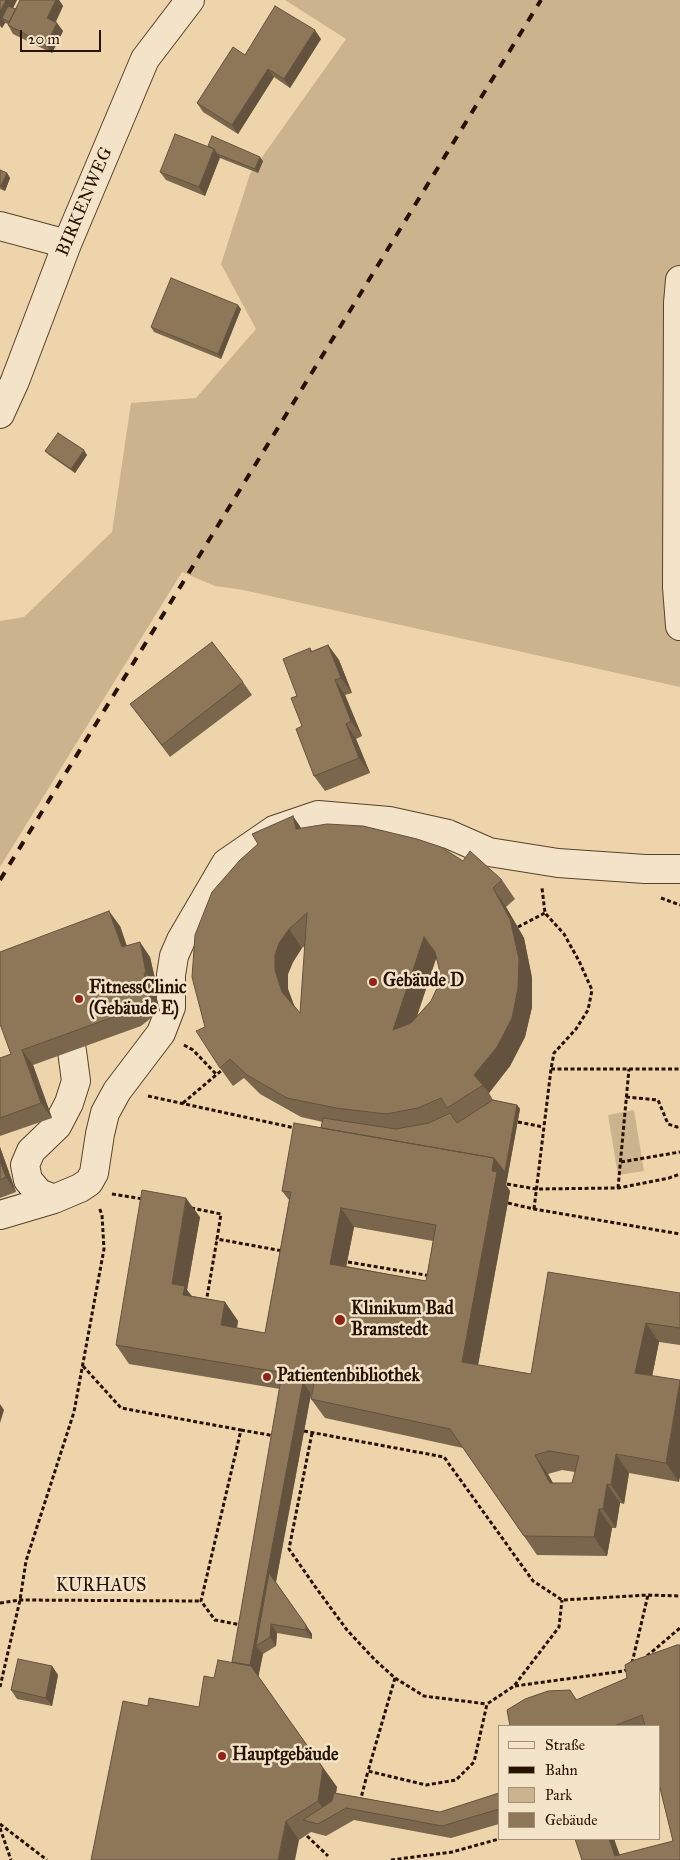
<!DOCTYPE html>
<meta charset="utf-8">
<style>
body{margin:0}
#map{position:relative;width:680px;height:1860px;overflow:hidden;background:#edd4ab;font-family:"IM FELL Great Primer",serif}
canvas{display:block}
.legend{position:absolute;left:498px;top:1725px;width:162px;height:115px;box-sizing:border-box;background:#f3e3c8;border:1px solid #a18f78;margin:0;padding:6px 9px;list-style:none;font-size:15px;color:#271200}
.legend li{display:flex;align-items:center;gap:10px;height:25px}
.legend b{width:25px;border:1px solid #a18f78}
.scale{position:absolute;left:20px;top:30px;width:81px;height:22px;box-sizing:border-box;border:2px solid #271200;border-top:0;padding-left:6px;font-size:15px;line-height:18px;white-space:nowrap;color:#271200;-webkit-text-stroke:4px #f3e3c8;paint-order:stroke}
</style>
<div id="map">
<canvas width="680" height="1860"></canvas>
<ul class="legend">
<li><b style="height:6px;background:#f3e3c8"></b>Straße</li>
<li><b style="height:6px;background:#271200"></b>Bahn</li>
<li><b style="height:14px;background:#cbb38e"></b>Park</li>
<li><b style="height:14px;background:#8e7759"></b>Gebäude</li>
</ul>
<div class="scale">20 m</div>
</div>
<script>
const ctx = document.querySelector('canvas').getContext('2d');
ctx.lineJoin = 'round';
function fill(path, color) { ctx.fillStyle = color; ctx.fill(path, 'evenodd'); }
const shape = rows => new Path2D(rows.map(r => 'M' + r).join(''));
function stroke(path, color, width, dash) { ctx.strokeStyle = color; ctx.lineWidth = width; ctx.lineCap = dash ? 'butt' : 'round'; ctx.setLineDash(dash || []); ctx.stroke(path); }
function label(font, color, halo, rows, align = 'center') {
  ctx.font = font + ' "IM FELL Great Primer",serif'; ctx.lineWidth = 5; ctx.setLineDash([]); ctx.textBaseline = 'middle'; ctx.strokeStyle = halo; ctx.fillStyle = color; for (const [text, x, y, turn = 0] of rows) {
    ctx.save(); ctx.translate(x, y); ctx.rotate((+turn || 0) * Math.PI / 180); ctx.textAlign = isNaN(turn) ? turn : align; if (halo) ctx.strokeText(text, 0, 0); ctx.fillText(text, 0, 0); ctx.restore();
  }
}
const green = shape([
 [285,0,680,0,680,687,243,590,215,586,182,572,0,867,0,621,24,617,112,532,131,403,196,398,256,329,221,264,250,174,346,39],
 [634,1110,644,1171,618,1175,608,1115]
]);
const path = shape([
 [661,898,680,905],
 [518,927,545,913],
 [184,1045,193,1050,217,1075],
 [551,1069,680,1069],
 [148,1096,295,1128],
 [626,1097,658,1100,668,1124,677,1127,680,1126],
 [183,1103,222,1070],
 [518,1122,543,1127],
 [621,1162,680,1152],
 [507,1184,536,1189,618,1188,669,1178,680,1174],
 [618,1188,629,1069],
 [112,1194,143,1199],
 [508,1203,534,1209,680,1234],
 [191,1208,221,1214,217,1239,283,1251],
 [534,1209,551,1069,554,1053,576,1029,588,1010,592,990,579,961,564,934,545,913,542,888],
 [348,1262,431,1276],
 [206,1303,217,1239],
 [83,1366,121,1408,241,1430,201,1601,215,1620,241,1625],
 [241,1430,275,1436],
 [304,1431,444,1457,533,1581,562,1600,648,1595,680,1596],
 [312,1433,289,1549,314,1585,347,1630,375,1660,395,1678,424,1696,487,1704],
 [0,1603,20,1600,201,1601],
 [647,1656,680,1628],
 [632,1663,648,1595],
 [395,1678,368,1771,426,1785,456,1780,474,1762,487,1704,514,1686,559,1627,562,1600],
 [515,1686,624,1671,629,1668],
 [0,1687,20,1600,26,1561,74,1412,104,1249,102,1215,99,1207],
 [360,1802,368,1771],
 [0,1824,47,1860],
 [0,1828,11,1860],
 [307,1836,328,1856],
 [391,1860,452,1852,499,1839]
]);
const minor = shape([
 [0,226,67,244],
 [680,280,678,303,677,587,680,626],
 [0,414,15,381,67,244,145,59,190,0],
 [54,1199,39,1193,28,1180,25,1165,31,1151,57,1126,69,1103,76,1081,72,1051],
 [0,1215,54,1199,80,1188,89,1182,94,1173,100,1134,105,1113,117,1091,161,1033,171,1007,171,975,174,956,181,940,226,863,274,830,318,815,389,821,448,834,489,852,558,863,645,869,680,869]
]);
const rail = shape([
 [0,880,541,0]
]);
const wall = shape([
 [0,0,17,0,13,8,16,9,20,0,59,0,63,6,56,22,63,31,52,53,13,34,8,25,8,24,5,23,2,28,0,26],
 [321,39,290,88,274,77,238,134,203,112,197,103,245,55],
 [208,146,263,161,258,173,220,158,205,196,166,180,160,172],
 [0,170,7,173,10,178,5,191,0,189],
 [241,309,221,359,154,332,151,327],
 [45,451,87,455,75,473,49,455],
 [328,645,339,660,352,693,345,695,362,736,356,739,370,773,325,791,314,776,302,726,310,648,312,651],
 [243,682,252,695,170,757,130,704],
 [301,828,463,861,502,880,515,899,506,907,524,938,532,978,532,1007,525,1037,510,1066,489,1093,493,1100,517,1105,520,1109,506,1185,510,1191,478,1365,531,1374,680,1293,680,1345,659,1342,652,1376,679,1482,629,1473,624,1504,620,1503,616,1528,612,1528,607,1556,537,1555,463,1448,325,1418,311,1399,312,1395,311,1394,276,1582,312,1634,312,1639,277,1633,276,1646,263,1654,258,1676,337,1787,336,1793,440,1812,499,1793,499,1824,451,1838,354,1820,326,1836,311,1832,299,1840,148,1706,199,1707,214,1678,232,1662,280,1389,129,1364,116,1345,200,1217,187,1290,192,1296,225,1302,238,1321,237,1328,265,1333,289,1200,282,1191,321,1128,323,1122,301,1117,260,1094,244,1078,233,1086,220,1068,205,1027],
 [305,946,300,1013,294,1005,288,989,288,974,293,962,302,948],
 [436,958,439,968,438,986,431,1001,417,1016],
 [354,1227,433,1241,426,1281,346,1266],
 [562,1470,575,1472,572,1483,553,1483,548,1474],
 [120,926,127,946,150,957,157,988,154,988,160,1011,141,1026,33,1065,52,1118,0,1136,0,1058,11,1054],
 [0,1147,16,1192,0,1198],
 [677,1645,680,1645,680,1860,582,1860,575,1839,614,1839,620,1855,673,1841,659,1784,659,1726,510,1726,507,1710,525,1699,548,1691,570,1690,577,1700,627,1678,625,1665,632,1661],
 [52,1666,58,1675,52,1706,17,1699,11,1690]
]);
const shadedWall = shape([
 [6,0,17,0,6,21,2,18,5,23,2,28,0,24,0,12],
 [56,0,59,0,63,6,53,26,47,18],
 [57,23,63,31,52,53,46,45],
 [315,30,321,39,290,88,284,79],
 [268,69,274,77,238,134,232,125],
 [214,149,220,157,205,196,199,187],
 [260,157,263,161,258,173,255,169],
 [7,173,10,178,5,191,1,186],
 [238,305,241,309,221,359,218,354],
 [84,450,87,455,75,473,71,469],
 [328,645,339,660,352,693,341,678],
 [335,680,345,695,362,736,351,721],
 [346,724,356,739,370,773,359,758],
 [293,816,306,835,296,829],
 [493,888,506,907,524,938,532,978,532,1007,525,1037,510,1066,489,1093,474,1075],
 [109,911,120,926,132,962,122,947],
 [289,929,302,948,293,962,288,974,288,989,296,1011,282,992,275,970,275,955,279,943],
 [424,937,437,956,406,1049,393,1030],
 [140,942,150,957,157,988,146,973],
 [144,973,154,988,160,1011,150,996],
 [22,1050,33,1065,52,1118,41,1103],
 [517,1105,520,1109,506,1185,510,1191,475,1381,462,1362,494,1158],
 [0,1147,16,1192,6,1177,0,1161],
 [186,1198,200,1217,187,1290,198,1305,197,1314,172,1284],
 [341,1208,354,1227,343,1283,330,1264],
 [225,1302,238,1321,234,1344,221,1325],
 [646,1323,659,1342,649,1392,635,1373],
 [680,1380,680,1477,679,1482,666,1463],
 [303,1382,311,1394,265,1640,256,1646,263,1654,257,1684,249,1671],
 [0,1404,4,1410,0,1423],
 [616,1454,629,1473,624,1504,611,1485],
 [535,1455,548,1474,563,1502,550,1483],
 [607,1484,620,1503,616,1528,603,1509],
 [599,1509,612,1528,607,1556,594,1537],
 [271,1624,277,1633,276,1646,270,1637],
 [306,1625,312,1634,312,1639,306,1630],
 [52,1666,58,1675,52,1706,46,1698],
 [323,1768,337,1787,332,1816,330,1817,318,1801],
 [286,1821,299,1840,295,1860,278,1860],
 [609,1839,614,1839,621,1860,615,1856]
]);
const building = shape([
 [0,0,6,0,0,12,0,0],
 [20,0,56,0,47,18,57,23,46,45,8,25,20,0],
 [8,6,16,9,9,22,2,18,8,6],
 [275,6,315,30,284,79,268,69,232,125,197,103,233,47,245,55,275,6],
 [175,134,214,149,199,187,160,172,175,134],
 [212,136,260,157,255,169,217,154,214,149,208,146,212,136],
 [0,170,7,173,1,186,0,186,0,170],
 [171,278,238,305,218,354,151,327,171,278],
 [58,433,84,450,71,469,45,451,58,433],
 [212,642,243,682,162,745,130,704,212,642],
 [328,645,341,678,335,680,351,721,346,724,359,758,314,776,296,729,302,726,291,698,297,696,283,659,310,648,311,652,328,645],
 [293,816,296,829,327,824,363,826,417,839,441,847,463,861,470,851,502,880,493,888,510,919,519,959,518,988,512,1018,497,1047,474,1075,483,1085,447,1108,441,1098,418,1108,386,1114,336,1108,287,1098,247,1075,230,1059,220,1068,196,1031,205,1027,192,977,195,935,212,892,240,860,258,844,252,834,293,816],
 [307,913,300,1013,282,992,275,970,275,955,279,943,289,929,307,913],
 [424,937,435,952,439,968,438,986,431,1001,411,1023,393,1030,424,937],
 [109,911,122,947,140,942,146,973,144,973,150,996,130,1011,22,1050,41,1103,0,1118,0,1058,11,1054,0,1024,0,952,109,911],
 [493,1100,517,1105,505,1172,494,1158,321,1128,323,1118,396,1129,429,1123,450,1113,457,1123,493,1100],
 [294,1123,494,1158,492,1171,497,1172,462,1362,531,1374,548,1272,680,1293,680,1328,646,1323,635,1373,680,1380,666,1463,616,1454,611,1485,607,1484,603,1509,599,1509,594,1537,524,1536,450,1429,311,1399,315,1378,116,1345,142,1190,186,1198,172,1284,185,1286,183,1295,225,1302,221,1325,265,1333,291,1192,282,1191,294,1123],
 [341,1208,436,1225,426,1281,330,1264,341,1208],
 [549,1451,579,1456,572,1483,550,1483,535,1455,549,1451],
 [0,1161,6,1177,0,1180,0,1161],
 [281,1379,303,1382,250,1665,232,1662,281,1379],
 [269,1573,306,1625,306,1630,271,1624,270,1637,256,1646,269,1573],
 [677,1645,680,1645,680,1860,582,1860,575,1839,609,1839,615,1856,673,1841,659,1784,659,1726,645,1726,642,1715,614,1726,510,1726,507,1710,525,1699,548,1691,570,1690,576,1700,627,1678,625,1665,632,1661,677,1645],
 [18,1659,52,1666,46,1698,11,1690,18,1659],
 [218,1660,251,1666,323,1768,318,1801,286,1821,278,1860,91,1860,123,1701,148,1706,149,1698,199,1707,204,1676,214,1678,218,1660],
 [334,1793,440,1812,499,1793,499,1809,442,1826,346,1808,318,1824,303,1820,332,1801,334,1793]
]);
const markers = [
 [373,982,5,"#8f2418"],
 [79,999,5,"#8f2418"],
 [340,1320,6,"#8f2418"],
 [267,1377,5,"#8f2418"],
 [222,1756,5,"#8f2418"]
];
const streetNames = [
 ["BIRKENWEG",85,202,-67],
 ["KURHAUS",101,1587]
];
const poiNames = [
 ["Gebäude D",383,982],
 ["FitnessClinic",89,989],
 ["(Gebäude E)",89,1010],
 ["Klinikum Bad",351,1310],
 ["Bramstedt",351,1331],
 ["Patientenbibliothek",277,1377],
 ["Hauptgebäude",232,1756]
];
fill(green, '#cbb38e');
stroke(minor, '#58422b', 30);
stroke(path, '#271200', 3, [4, 2.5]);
stroke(minor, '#f3e3c8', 28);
stroke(rail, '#271200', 4, [9, 9]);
fill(wall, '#7a664d');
fill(shadedWall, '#63533e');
fill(building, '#8e7759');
stroke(building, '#63533e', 1);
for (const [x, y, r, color] of markers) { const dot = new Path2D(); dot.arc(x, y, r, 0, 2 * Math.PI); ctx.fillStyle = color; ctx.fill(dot); stroke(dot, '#f3e3c8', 2); }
label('18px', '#271200', '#f3e3c8', streetNames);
label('bold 18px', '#271200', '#f3e3c8', poiNames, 'left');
</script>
